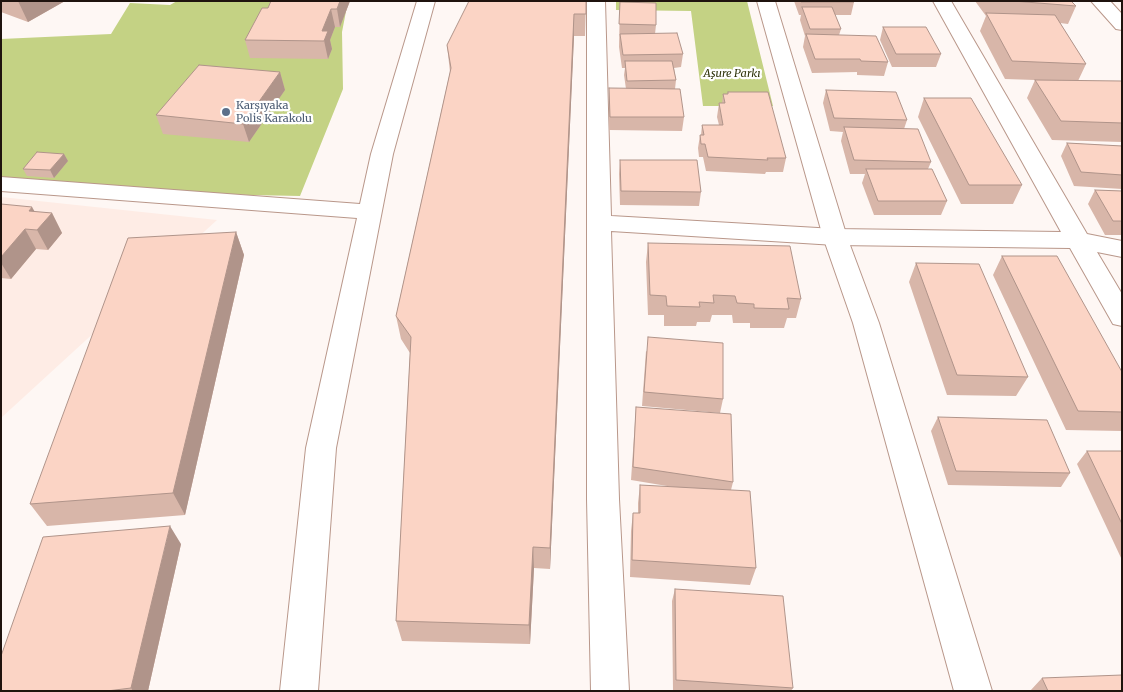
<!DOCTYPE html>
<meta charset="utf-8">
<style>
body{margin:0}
#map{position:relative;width:1123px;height:692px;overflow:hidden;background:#fef7f4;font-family:Merriweather,serif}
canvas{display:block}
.frame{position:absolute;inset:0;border:2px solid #1f130e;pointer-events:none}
</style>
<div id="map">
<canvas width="1123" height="692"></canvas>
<div class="frame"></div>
</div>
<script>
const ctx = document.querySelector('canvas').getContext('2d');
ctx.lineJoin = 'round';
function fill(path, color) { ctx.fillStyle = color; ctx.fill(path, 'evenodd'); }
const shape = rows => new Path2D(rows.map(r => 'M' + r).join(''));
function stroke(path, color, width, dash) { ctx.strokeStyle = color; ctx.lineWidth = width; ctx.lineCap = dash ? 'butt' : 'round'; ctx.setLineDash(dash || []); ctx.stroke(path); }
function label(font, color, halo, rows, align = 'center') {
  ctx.font = font + ' Merriweather,serif'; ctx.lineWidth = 4.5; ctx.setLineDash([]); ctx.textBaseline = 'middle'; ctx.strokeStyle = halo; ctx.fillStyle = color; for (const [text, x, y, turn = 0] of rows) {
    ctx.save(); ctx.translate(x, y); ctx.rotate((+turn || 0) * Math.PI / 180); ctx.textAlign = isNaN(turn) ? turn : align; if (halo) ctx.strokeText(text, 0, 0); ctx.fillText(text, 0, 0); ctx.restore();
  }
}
const built = shape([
 [1,197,217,220,1,418]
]);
const green = shape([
 [177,1,348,1,342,32,343,89,300,196,200,194,1,177,1,39,111,34,130,3,170,5],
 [616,1,747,1,773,106,703,106,691,11,616,10]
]);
const street = shape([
 [417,1,435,1,393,154,336,448,318,691,280,691,306,448,357,218,1,191,1,177,360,204,371,154,417,1],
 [587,1,605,1,611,216,835,229,1061,232,933,1,951,1,1087,234,1122,241,1122,257,1097,252,1122,294,1122,326,1113,324,1070,248,835,245,611,231,619,499,629,691,591,691,587,499,587,1],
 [1091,1,1110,1,1122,14,1122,30,1116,29,1091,1]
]);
const secondary = shape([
 [757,1,775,1,847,237,879,323,992,691,954,691,853,323,823,237,757,1]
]);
const wall = shape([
 [1,1,65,1,28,22,1,12],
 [271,1,350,1,340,27,335,27,330,40,332,49,328,59,250,58,245,40,268,8],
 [586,1,585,36,574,36,550,569,534,568,530,644,402,641,396,621,410,353,401,339,396,316,450,72,447,45],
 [794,1,853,1,854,2,851,15,835,15,841,29,839,35,888,62,884,76,857,75,857,72,812,73,803,47,805,36,800,20,801,15,799,15],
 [975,1,1071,1,1076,6,1068,24,1060,23,1086,64,1078,81,1122,81,1122,142,1052,140,1027,98,1035,80,1005,79,980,31,986,16],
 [620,2,656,25,655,34,683,54,681,67,674,68,676,80,675,89,684,117,682,131,609,130,609,88,626,89,624,75,625,68,622,68,619,47],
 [883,27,941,54,936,67,892,67,880,40],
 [280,72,285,90,249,142,163,134,156,115],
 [826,90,907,120,904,129,931,162,928,169,947,201,941,215,874,215,862,183,865,174,850,174,841,141,843,132,830,131,823,103],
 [728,92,786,158,783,172,766,172,765,174,706,171,703,157,699,157,698,148,700,135,701,135,702,125,719,125,717,117,719,103,722,103,723,94,727,94],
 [924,98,1022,185,1013,204,961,204,918,117],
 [1067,143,1122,146,1122,189,1074,186,1061,156],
 [64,154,68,161,54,178,27,176,23,169],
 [620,160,701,192,699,206,620,205,619,174],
 [1095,190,1122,191,1122,235,1105,235,1088,204],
 [1,204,35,212,52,213,62,233,48,250,36,249,11,279,1,278],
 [236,232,244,255,185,515,47,526,30,504],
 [648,243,801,299,796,318,787,318,784,328,750,328,750,323,733,323,732,315,712,315,710,322,697,322,696,326,664,326,664,315,648,315,646,262],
 [1002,256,1122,372,1122,431,1066,430,993,275],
 [916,263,1028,377,1016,396,947,395,909,282],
 [646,351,723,399,720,413,642,406],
 [636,407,733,482,731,490,756,568,750,585,630,577,631,531,633,513,638,513,638,503,640,485,673,487,631,480],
 [938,417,1070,473,1061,487,948,485,931,431],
 [1087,451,1122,451,1122,560,1077,464],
 [181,544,148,691,1,691],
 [675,589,793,688,791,691,673,691,672,601],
 [1042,678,1122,691,1030,691]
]);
const shadedWall = shape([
 [18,1,65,1,28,22],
 [340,1,350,1,340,27,337,9],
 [331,9,335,27,330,40,332,49,328,59,322,31],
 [574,14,574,36,550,569,550,548],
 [280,72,285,90,249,142,243,124],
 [64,154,68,161,54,178,50,170],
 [32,207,42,224,52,213,62,233,48,250,37,230,29,211],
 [25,229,36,249,11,279,1,263,1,257],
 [236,232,244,255,185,515,173,493],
 [170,526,181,544,148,691,133,691,131,688],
 [533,547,534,568,530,644,529,625]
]);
const building = shape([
 [271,1,340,1,337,9,331,9,322,31,328,31,324,41,245,40,262,8,268,8,271,1],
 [469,1,586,1,586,14,574,14,550,548,533,547,529,625,396,621,411,337,396,316,451,68,447,45,469,1],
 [801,1,853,1,854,2,801,2,801,1],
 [1013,1,1071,1,1076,6,1013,1],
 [620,2,656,3,656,25,619,24,620,2],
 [802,7,832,7,841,29,810,29,802,7],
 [986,13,1055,15,1086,64,1012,61,986,13],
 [883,27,926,27,941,54,896,54,883,27],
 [677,33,683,54,623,55,620,34,677,33],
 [806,34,876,36,888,62,861,61,860,59,815,59,806,34],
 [625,61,672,61,676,80,627,81,625,61],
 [199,65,280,72,243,124,156,115,199,65],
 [1035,80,1122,81,1122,123,1061,121,1035,80],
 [609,88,680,89,684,117,610,117,609,88],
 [826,90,896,92,907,120,834,118,826,90],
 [728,92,768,92,786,158,767,158,768,160,708,157,705,144,701,144,700,135,704,135,702,125,723,125,719,103,725,103,723,94,728,94,728,92],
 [924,98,971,98,1022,185,969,185,924,98],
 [844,127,918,129,931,162,854,160,844,127],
 [1067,143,1122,146,1122,175,1081,172,1067,143],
 [37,152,64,154,50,170,23,169,37,152],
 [620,160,697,160,701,192,621,191,620,160],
 [866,169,932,169,947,201,878,201,866,169],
 [1095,190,1122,191,1122,221,1113,221,1095,190],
 [1,204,32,207,29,211,52,213,37,230,25,229,1,257,1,204],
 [236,232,173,493,30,504,128,238,236,232],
 [648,243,790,246,801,299,787,298,789,309,754,308,754,304,737,303,735,296,713,295,714,303,699,302,700,307,667,306,666,296,650,295,648,243],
 [1002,256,1057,256,1122,372,1122,412,1078,411,1002,256],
 [916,263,979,264,1028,377,957,375,916,263],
 [648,337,723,343,723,399,644,392,648,337],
 [636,407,731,414,733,482,633,467,636,407],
 [938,417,1047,420,1070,473,956,471,938,417],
 [1087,451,1122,451,1122,524,1087,451],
 [640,485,750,491,756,568,632,560,633,513,640,513,640,485],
 [170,526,131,688,107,691,1,691,1,656,43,537,170,526],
 [675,589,783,596,793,688,676,680,675,589],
 [1122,675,1122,691,1048,691,1042,678,1122,675]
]);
const markers = [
 [226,112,5,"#5c6f8a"]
];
const farParknames = [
 ["Aşure Parkı",732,74]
];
const farServicenames = [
 ["Karşıyaka",236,106],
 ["Polis Karakolu",236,119]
];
fill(built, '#feece5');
fill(green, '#c4d284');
stroke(street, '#b9978a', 2);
stroke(secondary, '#b9978a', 2);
fill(street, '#fff');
fill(secondary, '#fff');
fill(wall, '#d8b6a9');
fill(shadedWall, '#b0948a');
fill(building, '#fbd4c5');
stroke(building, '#b0948a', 1);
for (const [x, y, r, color] of markers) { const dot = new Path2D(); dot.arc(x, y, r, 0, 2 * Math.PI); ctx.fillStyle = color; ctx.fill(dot); stroke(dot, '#fff', 2); }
label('italic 11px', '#2f340b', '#fff', farParknames);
label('11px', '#4e5e75', '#fff', farServicenames, 'left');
</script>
